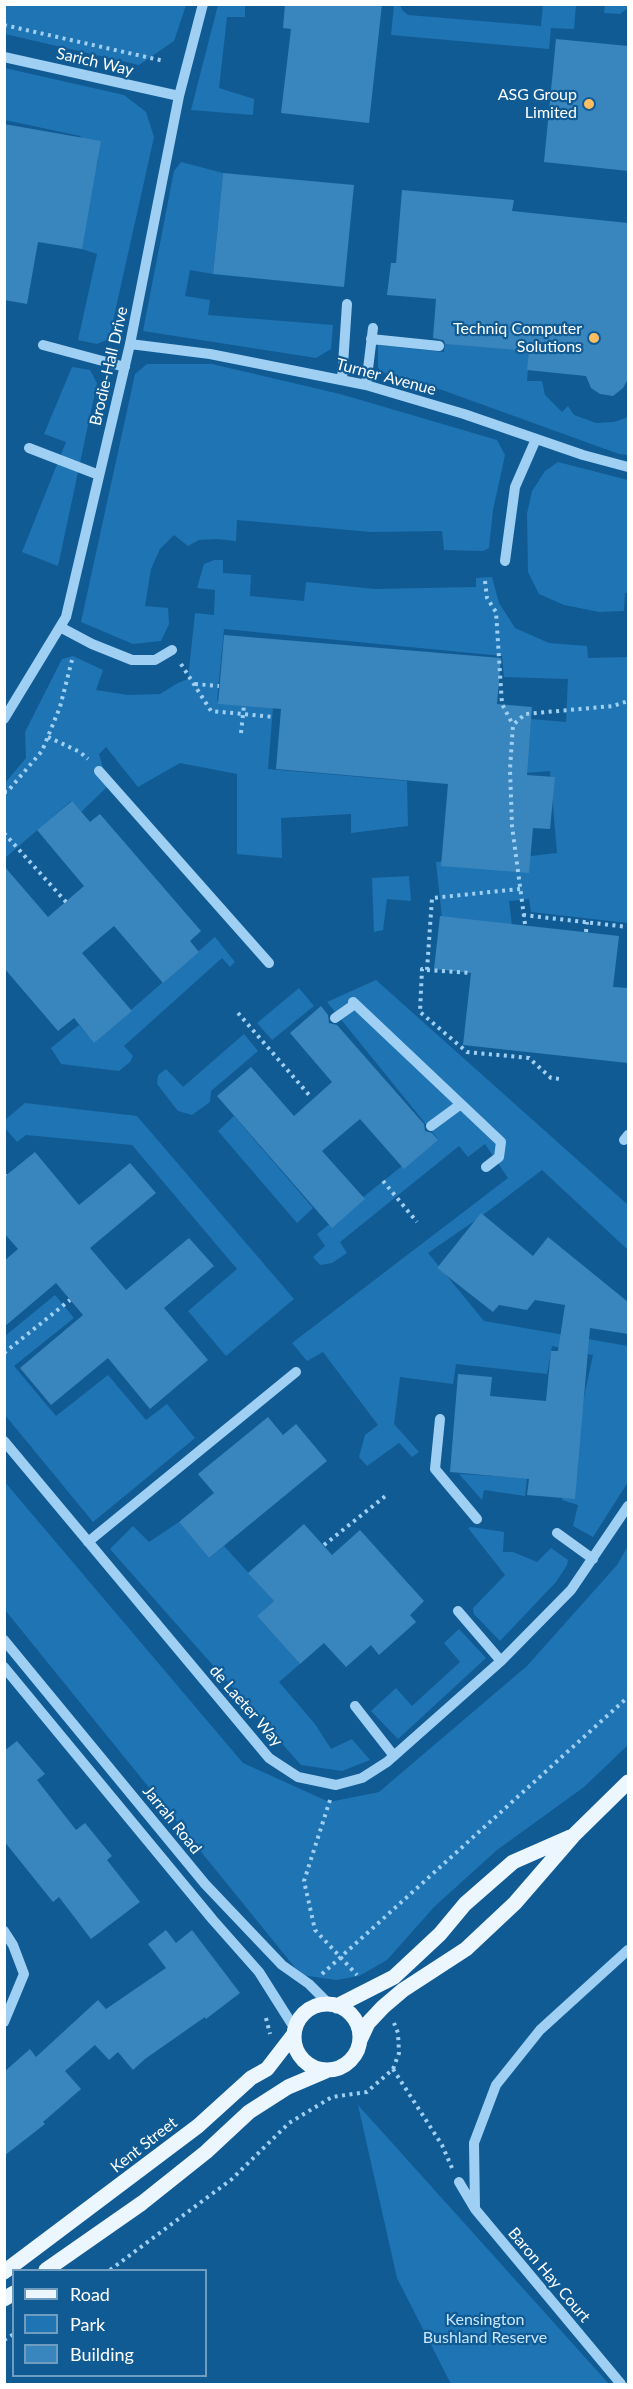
<!DOCTYPE html>
<style>
body{margin:0}
#map{position:relative;width:633px;height:2389px;overflow:hidden;background:#115b95;font-family:Lato,sans-serif}
canvas{display:block}
.frame{position:absolute;inset:0;border:6px solid #fff;pointer-events:none}
.legend{position:absolute;left:12px;top:2269px;width:195px;height:108px;box-sizing:border-box;background:#115b95;border:2px solid #709dbf;margin:0;padding:8px 10px;list-style:none;font-size:18px;color:#fff}
.legend li{display:flex;align-items:center;gap:12px;height:30px}
.legend b{width:30px;border:2px solid #709dbf}
</style>
<div id="map">
<canvas width="633" height="2389"></canvas>
<div class="frame"></div>
<ul class="legend">
<li><b style="height:8px;background:#ecf6ff"></b>Road</li>
<li><b style="height:16px;background:#1f74b3"></b>Park</li>
<li><b style="height:16px;background:#3985be"></b>Building</li>
</ul>
</div>
<script>
const ctx = document.querySelector('canvas').getContext('2d');
ctx.lineJoin = 'round';
function fill(path, color) { ctx.fillStyle = color; ctx.fill(path, 'evenodd'); }
const shape = rows => new Path2D(rows.map(r => 'M' + r).join(''));
function stroke(path, color, width, dash) { ctx.strokeStyle = color; ctx.lineWidth = width; ctx.lineCap = dash ? 'butt' : 'round'; ctx.setLineDash(dash || []); ctx.stroke(path); }
function label(font, color, halo, rows, align = 'center') {
  ctx.font = font + ' Lato,sans-serif'; ctx.lineWidth = 4.5; ctx.setLineDash([]); ctx.textBaseline = 'middle'; ctx.strokeStyle = halo; ctx.fillStyle = color; for (const [text, x, y, turn = 0] of rows) {
    ctx.save(); ctx.translate(x, y); ctx.rotate((+turn || 0) * Math.PI / 180); ctx.textAlign = isNaN(turn) ? turn : align; if (halo) ctx.strokeText(text, 0, 0); ctx.fillText(text, 0, 0); ctx.restore();
  }
}
const green = shape([
 [5,4,186,4,186,5,174,41,139,65,5,34],
 [218,5,245,5,245,17,227,17,219,88,254,99,253,115,191,110],
 [394,5,400,5,402,10,408,15,541,26,543,5,576,5,574,29,551,28,549,49,391,35],
 [605,5,628,5,628,8,620,14,604,13],
 [5,68,124,95,146,112,154,137,109,339,97,344,78,340,97,254,79,248,98,159,80,136,5,120],
 [181,162,223,173,213,274,190,270,185,296,210,300,208,315,333,325,331,349,316,358,143,331,174,171],
 [531,330,527,381,542,381,545,395,562,412,568,406,574,415,596,423,614,422,628,417,628,455,619,454,442,390,385,373,378,368,378,345,444,352,445,339],
 [147,364,212,364,340,394,497,440,505,455,493,510,489,548,483,551,444,550,442,531,371,532,237,520,236,541,217,539,199,540,188,546,174,535,160,549,151,569,145,606,168,608,169,624,161,641,133,644,81,622,135,374],
 [72,367,90,370,97,383,58,566,22,552,66,442,44,434],
 [558,462,628,480,628,593,625,593,624,611,599,612,564,605,539,594,528,572,527,514,532,491,545,471],
 [214,560,223,560,223,573,251,575,250,596,304,601,306,582,375,589,476,587,476,578,492,577,499,603,515,628,549,643,587,646,588,658,628,657,628,923,531,912,529,899,509,901,512,926,442,918,436,862,506,859,557,853,550,771,526,773,531,719,566,722,568,679,504,677,502,656,224,629,217,701,273,708,268,769,407,781,408,826,351,833,351,814,281,818,282,858,237,854,237,774,180,763,138,787,106,747,99,754,108,786,81,812,71,801,5,858,5,783,26,758,25,732,62,659,73,656,103,670,96,690,128,695,160,694,178,683,188,679,195,613,214,615,215,590,197,588,204,564],
 [409,876,411,901,387,899,383,930,374,932,372,878],
 [215,937,235,962,230,967,222,958,124,1046,133,1056,130,1062,119,1071,61,1064,51,1048,79,1025,94,1042],
 [376,980,628,1205,628,1250,542,1170,483,1215,428,1253,484,1321,628,1346,628,1482,593,1537,573,1526,578,1505,562,1500,593,1355,552,1346,547,1374,456,1364,453,1384,400,1377,394,1424,419,1452,412,1457,399,1443,367,1466,359,1457,365,1435,378,1425,323,1352,307,1361,292,1343,508,1178,485,1144,468,1157,459,1146,340,1242,347,1253,332,1263,320,1265,313,1257,325,1246,317,1234,437,1138,327,1002],
 [299,988,314,1006,272,1040,257,1023],
 [244,1034,258,1051,211,1091,210,1102,192,1115,178,1111,157,1084,158,1075,166,1069,183,1087],
 [25,1103,137,1116,294,1299,226,1356,188,1311,237,1269,132,1145,26,1135,17,1142,5,1128,5,1120],
 [234,1116,313,1208,297,1223,218,1131],
 [55,1295,74,1318,14,1366,56,1416,108,1375,146,1420,167,1404,195,1438,93,1522,5,1415,5,1336],
 [459,1474,527,1478,525,1496,484,1490,482,1500],
 [4,1481,243,1763,329,1802,379,1792,527,1666,617,1565,628,1546,628,1745,584,1787,497,1850,434,1907,387,1960,359,1976,336,1980,301,1975,5,1610],
 [179,1522,209,1558,224,1546,274,1601,257,1616,300,1664,279,1682,315,1724,331,1749,352,1739,370,1760,342,1771,301,1765,110,1549,133,1526,149,1542],
 [471,1527,504,1532,503,1552,513,1552,537,1562,551,1548,568,1560,567,1565,556,1582,500,1641,474,1614,473,1608,505,1575,468,1528],
 [459,1629,486,1658,398,1739,371,1711,396,1688,412,1706,460,1662,444,1643],
 [358,2105,609,2384,451,2384,397,2278]
]);
const building = shape([
 [285,4,382,4,369,123,281,113,291,29,283,28],
 [556,39,628,46,628,171,544,162],
 [4,124,101,141,82,249,38,242,27,304,4,300],
 [223,173,354,185,344,287,213,274],
 [402,190,514,200,512,211,628,223,628,379,623,388,613,396,600,394,591,388,586,376,527,370,529,351,446,344,443,340,433,338,436,299,387,295,391,263,396,263],
 [224,635,501,658,497,704,532,707,527,775,555,777,550,829,533,828,529,873,441,866,448,784,276,769,281,709,218,704],
 [72,801,90,822,100,814,201,931,190,941,199,952,163,983,114,926,82,953,132,1011,94,1043,74,1018,58,1031,4,968,4,866,48,917,84,886,37,830],
 [440,916,619,936,613,987,628,988,628,1063,463,1045,471,973,434,969],
 [321,1006,328,1015,329,1023,337,1025,424,1124,425,1131,432,1133,438,1140,404,1169,360,1119,322,1151,365,1199,332,1228,217,1096,251,1067,294,1116,332,1082,290,1033],
 [35,1152,79,1205,130,1163,156,1193,90,1248,126,1290,189,1238,214,1266,164,1308,208,1360,150,1409,108,1358,51,1405,20,1368,83,1315,56,1283,4,1327,4,1261,18,1249,4,1233,4,1177],
 [481,1213,533,1256,548,1237,628,1302,628,1334,590,1328,575,1499,527,1495,529,1479,450,1472,458,1374,492,1377,490,1396,546,1401,551,1351,558,1351,565,1305,535,1300,527,1310,499,1305,493,1312,437,1268],
 [268,1417,283,1435,296,1424,327,1461,209,1558,179,1522,214,1493,198,1474],
 [304,1524,332,1555,360,1530,424,1601,410,1615,416,1622,379,1655,371,1645,346,1667,324,1643,300,1664,257,1616,274,1601,248,1573],
 [17,1741,45,1774,37,1780,76,1830,85,1823,112,1856,107,1860,140,1902,91,1939,59,1897,53,1902,4,1841,4,1751],
 [166,1930,176,1943,192,1930,240,1993,206,2019,205,2017,145,2059,133,2070,118,2052,109,2060,95,2045,65,2071,81,2089,43,2122,45,2124,4,2156,4,2072,30,2049,36,2057,98,2000,106,2009,166,1968,148,1944]
]);
const path = shape([
 [4,25,164,61],
 [485,581,487,598,496,612,502,704,513,725],
 [181,664,211,711,274,717],
 [195,684,219,686],
 [241,733,244,705],
 [48,737,80,752,88,759],
 [4,792,7,792,42,751,60,707,73,656],
 [4,833,66,902],
 [520,889,432,898,427,970,422,969,420,1012,467,1052,529,1058,551,1078,560,1079],
 [523,915,628,927],
 [525,924,512,826,510,769,513,725,525,714,613,706,628,701],
 [586,932,587,922],
 [427,970,471,973],
 [238,1013,310,1096],
 [4,1175,6,1176],
 [383,1181,417,1222],
 [4,1353,70,1300],
 [324,1545,388,1494],
 [330,1800,304,1881,315,1930,357,1975],
 [322,1974,628,1697],
 [266,2018,270,2034],
 [393,2069,442,2145,452,2168],
 [110,2270,232,2179,289,2123,332,2097,367,2092,393,2069,399,2053,398,2033,394,2023],
 [4,2340,14,2334]
]);
const minor = shape([
 [4,57,179,96],
 [371,339,439,346],
 [130,344,210,354,366,385,464,414,583,455,628,467],
 [43,345,125,367],
 [342,380,347,304],
 [366,385,373,328],
 [29,448,99,475],
 [505,561,515,487,536,439],
 [60,627,92,644,132,660,155,660,172,650],
 [4,719,66,617,130,344,179,96,203,4],
 [99,771,269,963],
 [353,1002,501,1142,499,1157,486,1167],
 [335,1018,355,1004],
 [431,1126,461,1104],
 [624,1140,628,1135],
 [440,1419,435,1469,477,1519],
 [4,1441,269,1758,298,1777,336,1785,362,1778,387,1762,501,1661,571,1590,628,1506],
 [557,1533,593,1559],
 [88,1542,296,1372],
 [458,1611,501,1661],
 [4,1640,205,1884,282,1965,309,1984,330,2005],
 [4,1667,213,1920,259,1972,295,2029],
 [355,1706,394,1756],
 [4,1931,13,1945,24,1974,4,2022],
 [459,2182,475,2209,621,2384],
 [475,2209,474,2143,496,2085,540,2030,628,1950]
]);
const major = shape([
 '294 2037a33 33 0 1 1 66 0a33 33 0 1 1-66 0Z',
 [337,2006,394,1977,440,1934,465,1904,513,1862,570,1837],
 [360,2040,368,2023,383,2007,403,1990,466,1949,515,1903,573,1836,628,1782],
 [46,2270,142,2203,206,2152,249,2112,288,2087,328,2070],
 [4,2272,198,2126,251,2078,267,2069,294,2034],
 [4,2299,14,2293]
]);
const markers = [
 [589,104,6,"#ffbe62"],
 [594,338,6,"#ffbe62"]
];
const streetNames = [
 ["Sarich Way",95,62,13],
 ["Brodie-Hall Drive",109,366,-77],
 ["Turner Avenue",386,377,15],
 ["de Laeter Way",246,1706,49],
 ["Jarrah Road",172,1820,51],
 ["Kent Street",144,2145,-38],
 ["Baron Hay Court",549,2275,50]
];
const poiNames = [
 ["ASG Group",577,95],
 ["Limited",577,113],
 ["Techniq Computer",582,329],
 ["Solutions",582,347]
];
const parkNames = [
 ["Kensington",485,2320],
 ["Bushland Reserve",485,2338]
];
fill(green, '#1f74b3');
fill(building, '#3985be');
stroke(path, '#9fd0f4', 4, [3, 4.5]);
stroke(minor, '#9fd0f4', 10);
stroke(major, '#ecf6ff', 15);
for (const [x, y, r, color] of markers) { const dot = new Path2D(); dot.arc(x, y, r, 0, 2 * Math.PI); ctx.fillStyle = color; ctx.fill(dot); stroke(dot, '#115b95', 2); }
label('16px', '#fff', '#115b95', streetNames);
label('16px', '#fff', '#115b95', poiNames, 'right');
label('16px', '#c7e7fe', '#115b95', parkNames);
</script>
